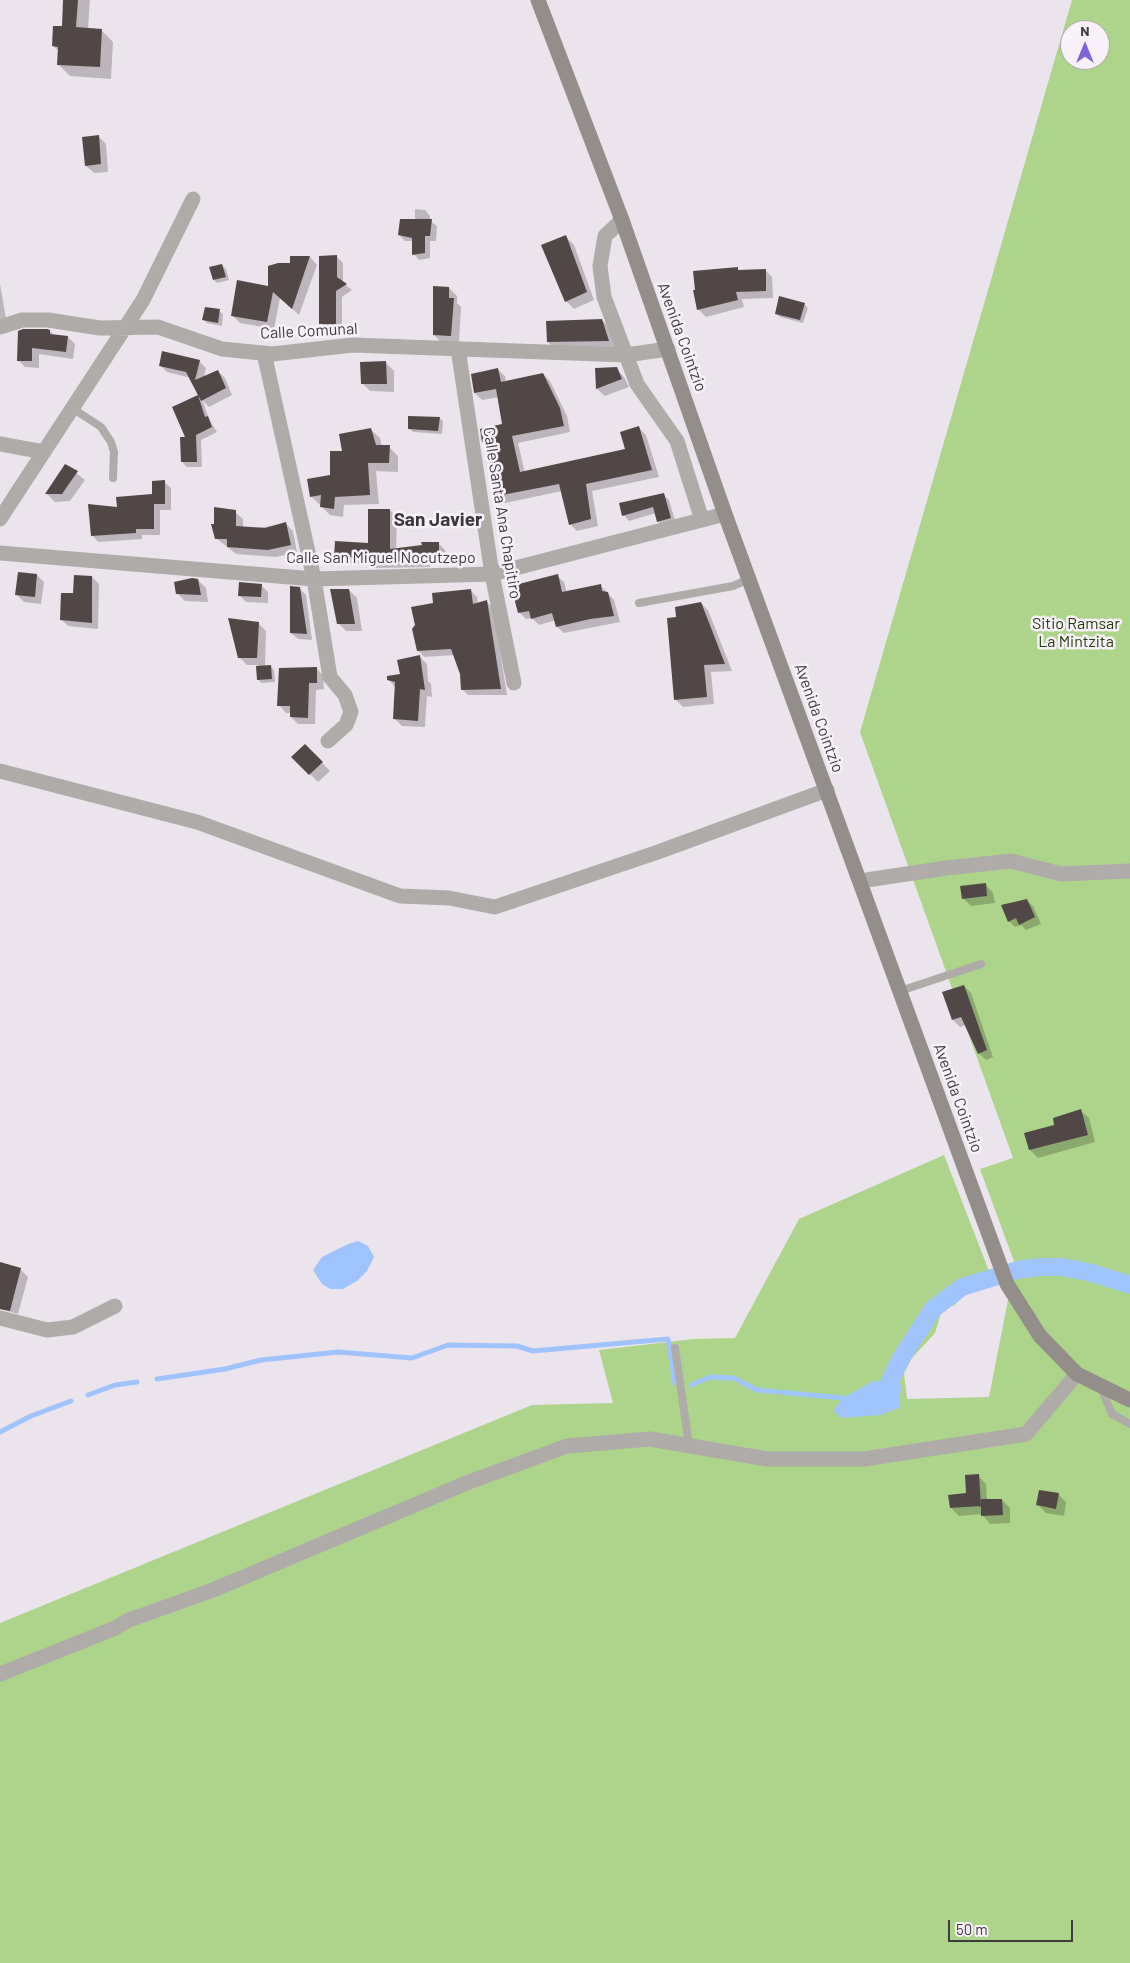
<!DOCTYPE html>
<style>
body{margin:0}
#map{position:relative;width:1130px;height:1963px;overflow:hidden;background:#ebe4ec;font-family:Barlow,sans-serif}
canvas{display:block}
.north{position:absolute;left:1060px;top:20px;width:50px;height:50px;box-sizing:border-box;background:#f8f1f9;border:1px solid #aea8ae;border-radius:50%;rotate:0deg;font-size:14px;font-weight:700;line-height:20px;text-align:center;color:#3e3b3e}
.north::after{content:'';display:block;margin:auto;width:18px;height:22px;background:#8163de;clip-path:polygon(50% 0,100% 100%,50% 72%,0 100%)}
.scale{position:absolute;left:948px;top:1920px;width:125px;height:22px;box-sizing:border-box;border:2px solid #3e3b3e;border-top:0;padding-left:6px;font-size:15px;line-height:18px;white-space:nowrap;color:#3e3b3e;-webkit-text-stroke:4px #f8f1f9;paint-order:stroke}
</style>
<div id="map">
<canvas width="1130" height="1963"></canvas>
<div class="north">N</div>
<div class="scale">50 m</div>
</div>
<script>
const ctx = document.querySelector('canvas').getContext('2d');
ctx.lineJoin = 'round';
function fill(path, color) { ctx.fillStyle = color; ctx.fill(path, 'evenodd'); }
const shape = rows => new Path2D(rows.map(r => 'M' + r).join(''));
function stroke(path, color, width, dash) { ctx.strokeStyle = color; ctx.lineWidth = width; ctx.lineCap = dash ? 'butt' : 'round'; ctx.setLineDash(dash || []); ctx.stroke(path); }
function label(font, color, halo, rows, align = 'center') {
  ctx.font = font + ' Barlow,sans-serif'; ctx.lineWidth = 5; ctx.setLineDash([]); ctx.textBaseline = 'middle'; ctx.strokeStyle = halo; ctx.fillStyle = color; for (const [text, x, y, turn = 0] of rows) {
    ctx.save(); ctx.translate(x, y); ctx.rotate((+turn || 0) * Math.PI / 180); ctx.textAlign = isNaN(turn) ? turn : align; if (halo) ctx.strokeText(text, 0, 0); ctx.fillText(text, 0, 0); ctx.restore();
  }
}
const green = shape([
 [1072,0,1130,0,1130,1963,0,1963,0,1623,532,1405,613,1403,599,1350,694,1339,735,1338,799,1219,944,1155,994,1284,966,1291,955,1305,942,1310,935,1333,912,1358,904,1373,907,1399,989,1397,1015,1264,980,1169,1013,1158,860,732],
 [1070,30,1100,30,1100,60,1070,60]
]);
const water = shape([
 [358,1241,368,1246,374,1257,367,1271,357,1281,343,1289,330,1289,322,1284,313,1270,322,1257,348,1244],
 [873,1381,890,1381,901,1385,899,1408,881,1415,842,1418,833,1411,843,1398]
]);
const shadow = shape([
 [64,0,90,0,88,29,101,30,113,42,111,79,70,76,58,64,59,51,53,46,63,27],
 [98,136,106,144,108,172,94,173,86,166],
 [415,209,425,210,430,216,430,221,437,226,436,241,430,241,430,258,419,260,414,254,414,241,405,241,399,235,415,221],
 [566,237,574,245,594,300,574,309,566,301],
 [291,257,310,257,317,265,299,315,280,298,274,329,240,323,232,315,270,287,291,264],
 [337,257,343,263,343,283,352,290,342,297,342,330,327,330,321,323],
 [222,265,226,269,229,280,217,283,214,280],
 [737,269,739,271,765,270,772,277,773,298,742,299,744,307,706,317,698,309],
 [0,284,8,330,0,332],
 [449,288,457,296,457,303,461,307,459,343,442,343,434,335],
 [804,304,808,308,803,323,780,317,776,313],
 [219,311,223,314,222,326,207,323,204,320],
 [602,320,610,328,616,349,556,350,548,342],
 [50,331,54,335,68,337,75,344,73,359,39,354,39,368,25,367,18,360],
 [199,361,206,368,204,377,218,371,225,378,232,395,209,407,202,400,191,378,167,372,160,365],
 [386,363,394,371,394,392,370,391,362,383],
 [497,369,505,376,506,383,543,374,550,381,567,416,570,432,518,443,525,473,627,450,639,428,646,435,659,477,592,491,598,526,577,531,570,524,562,491,505,503,498,496,487,446,483,442,504,425,499,397,482,400,475,393,473,375],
 [616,369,624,377,629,387,605,396,597,389,596,370],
 [197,397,203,402,209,419,217,432,201,440,202,467,187,467,182,462],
 [439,418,443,421,442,434,413,432,409,428],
 [370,429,380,438,382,447,389,447,398,456,398,472,376,471,379,504,344,505,343,517,330,515,311,496,332,476],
 [66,465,85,480,70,501,55,502,47,494],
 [164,482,171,488,171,510,160,510,160,535,142,535,142,539,98,542,92,535,119,509,153,495],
 [663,495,669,500,676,524,664,527,658,521,656,513,629,521,624,515],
 [390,510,397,517,396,550,438,543,445,550,446,564,430,563,430,567,375,568,372,564,342,563,335,556,369,544],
 [235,512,243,519,243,528,265,527,285,523,293,531,297,552,276,557,236,554,216,538,215,526],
 [37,575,44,582,41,604,24,602,17,595],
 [557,576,564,582,567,593,600,585,614,600,620,622,564,633,557,627,556,620,539,625,532,618,526,619,519,612],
 [92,577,99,584,98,629,68,626,61,619],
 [198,580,206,588,208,602,185,601,177,593],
 [261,585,268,592,268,603,246,602,240,596],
 [299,588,306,595,312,640,298,639,291,633],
 [349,590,357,598,362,631,346,631,338,623],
 [471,591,477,597,478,604,487,602,493,608,507,695,468,695,462,689,462,673,455,655,424,657,418,650,435,604],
 [701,603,708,610,732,671,711,672,714,704,683,707,675,699,677,618],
 [258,623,266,631,265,667,271,667,274,670,275,682,261,683,258,679,258,665,247,665,239,657],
 [420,657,427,664,428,681,431,684,432,697,427,696,425,727,402,726,394,718,395,687,388,679,401,675],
 [316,668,323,675,324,689,316,690,315,724,298,724,291,717,291,713,286,713,279,705],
 [305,745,330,771,318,782,293,757],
 [986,885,993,893,995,903,971,906,963,898],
 [1026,900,1033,906,1041,924,1026,930,1021,925,1015,927,1009,921],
 [964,986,971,993,993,1057,986,1060,979,1053,966,1025,960,1027,953,1020,944,993],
 [1081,1111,1089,1118,1095,1142,1038,1158,1030,1150,1026,1134,1055,1126],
 [0,1268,20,1269,28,1277,18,1314,0,1309],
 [978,1476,986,1484,987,1500,1002,1500,1010,1508,1010,1523,990,1524,982,1514,959,1516,951,1508,968,1495],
 [1058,1494,1066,1502,1064,1516,1046,1513,1038,1505]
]);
const stream = shape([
 [157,1379,225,1369,261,1360,338,1352,412,1358,448,1345,517,1346,533,1351,668,1339,675,1383],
 [691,1385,710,1377,734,1378,757,1390,843,1398],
 [88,1395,115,1385,137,1382],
 [0,1432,31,1416,71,1401]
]);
const canal = shape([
 [890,1381,901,1358,933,1309,962,1287,1021,1269,1043,1267,1062,1267,1092,1273,1130,1285]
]);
const building = shape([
 [63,0,78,0,76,27,102,29,100,67,57,65,58,47,52,46,53,26,62,26],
 [99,135,101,164,85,166,82,137],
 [400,219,432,219,430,236,425,236,425,253,412,255,412,238,398,235],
 [566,235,587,292,565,302,541,245],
 [337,255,337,277,347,284,336,291,336,324,319,324,319,256],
 [290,256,310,256,292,309,273,292,267,322,231,316,237,280,268,286,268,266,278,263,290,263],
 [222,264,226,277,213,280,209,267],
 [738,267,738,270,766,269,766,291,736,292,738,300,697,310,693,290,695,290,693,271],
 [433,286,449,287,449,298,454,298,451,336,433,335],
 [779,296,805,303,800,320,775,314],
 [205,307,220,309,218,323,202,320],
 [602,319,609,341,547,342,546,321],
 [23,329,47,329,50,330,50,334,68,336,66,352,32,348,32,361,17,361,18,331],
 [162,351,200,360,195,380,218,370,226,388,201,401,186,372,159,366],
 [386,361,387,384,361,384,360,362],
 [617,367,622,379,596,389,595,368],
 [498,368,501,382,543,373,560,408,564,426,512,436,520,472,625,449,620,432,639,426,652,470,586,484,591,519,569,525,559,484,497,496,485,442,482,442,480,429,502,424,496,389,474,393,471,374],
 [198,395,205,417,208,416,212,427,196,435,197,462,181,462,180,437,185,437,172,407],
 [408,416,440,417,438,431,408,429],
 [371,428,376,445,390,445,389,463,368,463,370,495,335,497,334,509,320,507,321,495,310,497,307,479,330,475,330,451,342,451,339,434],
 [65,464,78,471,62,494,45,494],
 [165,480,165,504,154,504,154,529,136,529,136,533,91,536,88,504,117,507,116,497,152,494,152,481],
 [664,493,671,518,657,522,653,507,622,516,619,503],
 [214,507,236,510,236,526,265,528,286,522,291,545,268,550,227,547,227,539,215,539,211,524,214,524],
 [368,509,390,509,390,549,422,545,421,542,439,542,439,558,423,557,423,561,384,562,367,562,367,558,334,557,335,541,368,543],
 [18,572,37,574,35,597,15,595],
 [558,574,562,592,601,584,602,591,608,592,614,616,590,619,556,627,552,613,531,619,529,611,518,613,511,586],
 [74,575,92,576,92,623,60,620,61,593,73,593],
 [192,578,198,579,201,595,176,594,174,582],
 [239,582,262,584,261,597,238,596],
 [290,586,300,587,307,634,290,633],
 [330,589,349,589,355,624,337,624],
 [471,589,473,604,487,600,501,689,461,690,460,674,451,649,417,651,412,629,415,625,411,607,433,603,432,593],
 [701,602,725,664,704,665,707,697,674,700,667,618,676,617,675,607],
 [228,618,259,622,257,658,238,658],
 [420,655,425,690,420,689,418,721,393,719,395,682,387,680,387,676,400,674,397,660],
 [271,665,272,679,257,680,256,666],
 [317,667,317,683,309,683,308,718,290,717,290,706,277,706,279,668],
 [305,744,323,762,309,775,291,757],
 [986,883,987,896,962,899,960,886],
 [1027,899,1035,917,1019,925,1016,918,1008,922,1001,905],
 [964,985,987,1050,978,1054,961,1017,952,1020,942,992],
 [1081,1109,1088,1135,1029,1150,1024,1133,1054,1125,1053,1118],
 [0,1262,21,1268,10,1311,0,1309],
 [979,1474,981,1506,950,1508,948,1495,966,1493,965,1475],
 [1039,1490,1059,1493,1056,1509,1036,1505],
 [981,1499,1002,1499,1003,1515,981,1516]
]);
const lane = shape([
 [72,408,101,427,111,442,114,452,113,478],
 [639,603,733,586,749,579],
 [900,991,981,964],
 [675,1348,689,1445],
 [1101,1388,1112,1414,1130,1424]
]);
const street = shape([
 [622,220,605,236,600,266,604,297,637,384,677,441,702,520],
 [0,327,22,320,48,320,100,328,158,327,222,349,272,354,353,345,626,355,668,349],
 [458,349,492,574,514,683],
 [264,353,314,579,330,677,345,695,351,712,346,725,328,741],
 [0,444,44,452],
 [0,519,143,300,193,199],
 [0,553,314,579,492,574,725,514],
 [0,771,197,822,400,896,449,898,495,907,658,852,827,790],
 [860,881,946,868,1011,861,1061,874,1130,871],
 [0,1318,47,1330,73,1327,115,1306],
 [0,1674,113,1629,129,1620,213,1590,469,1482,567,1446,650,1439,767,1459,864,1459,1026,1434,1077,1374]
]);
const secondary = shape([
 [538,0,622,220,725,514,1007,1284,1040,1336,1077,1374,1130,1400]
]);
const streetNames = [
 ["Calle Comunal",309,331,-3],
 ["Avenida Cointzio",682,337,70],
 ["Calle Santa Ana Chapitiro",502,513,81],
 ["Calle San Miguel Nocutzepo",381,558],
 ["Avenida Cointzio",819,718,70],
 ["Avenida Cointzio",958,1098,70]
];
const parkNames = [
 ["Sitio Ramsar",1076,624],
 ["La Mintzita",1076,642]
];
const quarterNames = [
 ["San Javier",438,520]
];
fill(green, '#add48b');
fill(water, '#9fc4fd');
fill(shadow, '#0003');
stroke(stream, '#9fc4fd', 5);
stroke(canal, '#9fc4fd', 18);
fill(building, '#514746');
stroke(lane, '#afaba9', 8);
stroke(street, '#afaba9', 15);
stroke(secondary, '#948e8b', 15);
label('16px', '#3e3b3e', '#f8f1f9', streetNames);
label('16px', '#253e06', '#f8f1f9', parkNames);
label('bold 19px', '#3d373d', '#f8f1f9', quarterNames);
</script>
